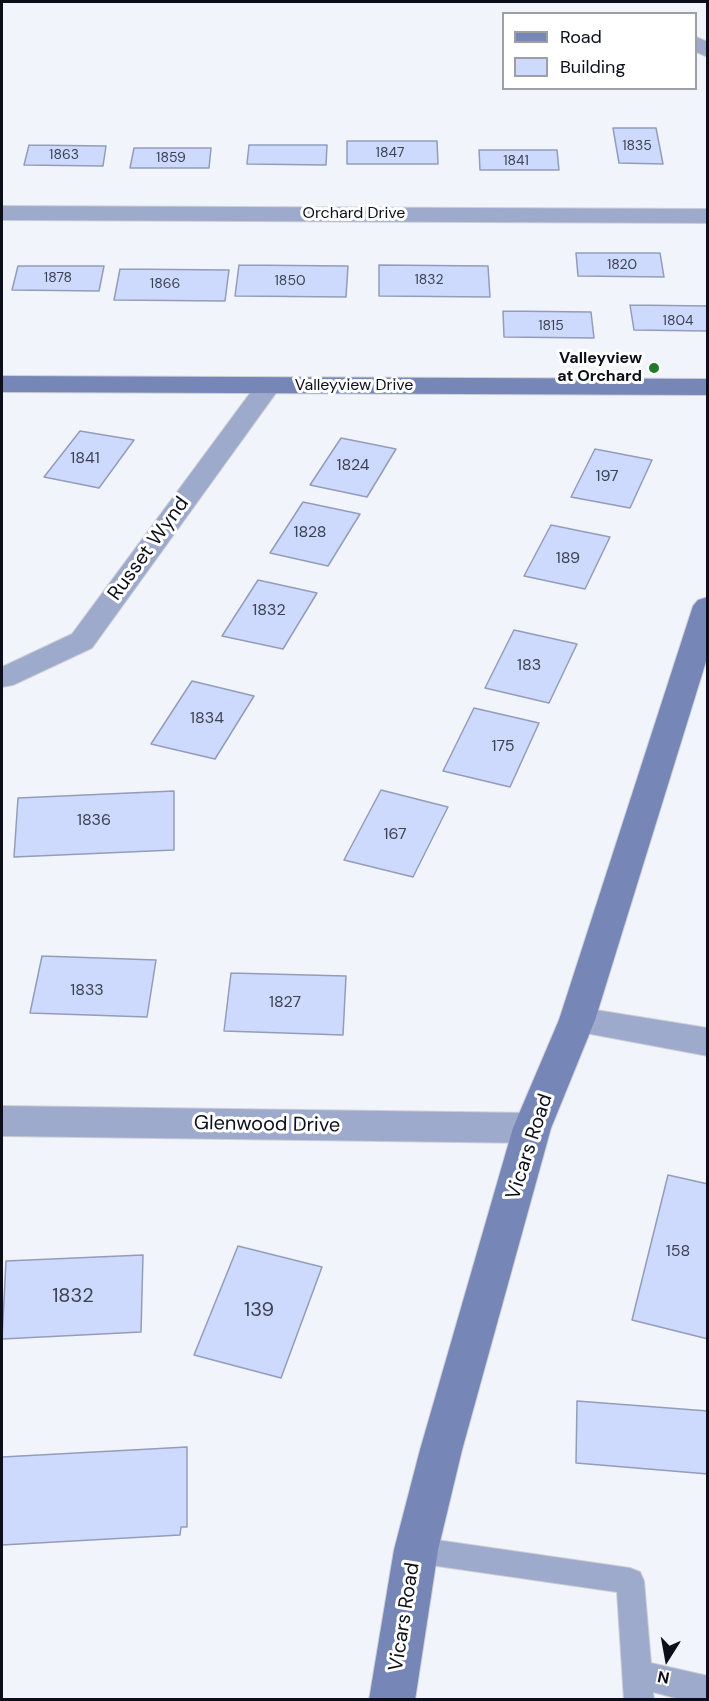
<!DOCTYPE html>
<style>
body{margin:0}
#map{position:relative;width:709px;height:1701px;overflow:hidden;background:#f1f4fa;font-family:"DM Sans",sans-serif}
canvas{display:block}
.frame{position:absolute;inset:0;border:3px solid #0c0f19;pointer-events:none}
.legend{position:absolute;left:502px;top:12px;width:195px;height:78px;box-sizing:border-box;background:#fff;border:2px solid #9e9fa3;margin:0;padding:8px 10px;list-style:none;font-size:18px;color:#0c0f19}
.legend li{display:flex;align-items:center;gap:12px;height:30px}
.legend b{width:30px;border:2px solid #9e9fa3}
.north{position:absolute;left:637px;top:1629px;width:60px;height:60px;-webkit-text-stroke:4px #fff;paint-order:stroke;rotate:191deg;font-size:16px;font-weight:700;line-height:24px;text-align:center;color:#0c0f19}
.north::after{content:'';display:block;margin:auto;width:21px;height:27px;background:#0c0f19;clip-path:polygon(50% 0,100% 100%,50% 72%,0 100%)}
</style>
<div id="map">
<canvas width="709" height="1701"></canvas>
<div class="frame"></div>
<ul class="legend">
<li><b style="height:8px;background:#7586b7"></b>Road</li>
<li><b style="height:16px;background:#cddafe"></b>Building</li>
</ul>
<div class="north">N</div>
</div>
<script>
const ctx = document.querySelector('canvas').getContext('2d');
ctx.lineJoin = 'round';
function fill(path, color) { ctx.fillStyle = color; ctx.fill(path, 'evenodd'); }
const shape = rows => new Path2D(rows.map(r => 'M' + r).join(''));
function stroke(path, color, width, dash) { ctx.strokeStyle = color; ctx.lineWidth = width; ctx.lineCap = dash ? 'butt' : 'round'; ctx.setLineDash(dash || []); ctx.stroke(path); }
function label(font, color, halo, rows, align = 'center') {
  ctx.font = font + ' "DM Sans",sans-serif'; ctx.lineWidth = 6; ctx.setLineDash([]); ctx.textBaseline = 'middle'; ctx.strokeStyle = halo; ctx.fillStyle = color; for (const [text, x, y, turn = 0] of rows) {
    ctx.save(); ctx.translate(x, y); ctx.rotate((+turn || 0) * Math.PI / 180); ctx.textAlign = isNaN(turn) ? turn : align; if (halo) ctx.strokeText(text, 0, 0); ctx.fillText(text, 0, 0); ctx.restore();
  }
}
const building = shape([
 [613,128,656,128,663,164,619,163,613,128],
 [347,141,437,141,438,164,347,164,347,141],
 [29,145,106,146,103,166,24,165,29,145],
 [249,145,327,145,326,165,247,164,249,145],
 [134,148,211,148,209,168,130,168,134,148],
 [479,150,557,150,559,170,480,170,479,150],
 [576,253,660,253,664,277,578,276,576,253],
 [239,265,348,266,346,297,235,296,239,265],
 [379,265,488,266,490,297,379,296,379,265],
 [18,266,104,266,99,291,12,290,18,266],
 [120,269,229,270,225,301,114,300,120,269],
 [630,305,708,306,708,331,634,330,630,305],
 [503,311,591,312,594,338,504,337,503,311],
 [80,431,134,440,99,488,44,477,80,431],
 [341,438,396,449,367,497,310,485,341,438],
 [595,449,652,460,630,508,571,497,595,449],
 [303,502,360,514,328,566,270,553,303,502],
 [551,525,610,537,585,589,524,576,551,525],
 [258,580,317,593,283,649,222,636,258,580],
 [514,630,577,644,549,703,485,688,514,630],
 [192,681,254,696,215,759,151,744,192,681],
 [474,708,539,723,510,787,443,771,474,708],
 [381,790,448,807,413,877,344,860,381,790],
 [174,791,174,850,14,857,18,798,174,791],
 [42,956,156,960,147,1017,30,1013,42,956],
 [231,973,346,976,343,1035,224,1031,231,973],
 [668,1175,708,1184,708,1339,632,1320,668,1175],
 [238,1246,322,1267,281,1378,194,1355,238,1246],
 [143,1255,141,1332,2,1339,6,1261,143,1255],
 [577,1401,708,1411,708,1474,576,1463,577,1401],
 [187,1447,187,1527,181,1527,180,1535,2,1545,2,1457,187,1447]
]);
const lane = shape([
 [416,1537,630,1568,640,1572,644,1581,651,1663,708,1676,708,1700,683,1700,653,1692,654,1700,624,1700,617,1592,416,1563,406,1559,402,1550,406,1541,416,1537]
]);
const street = shape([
 [696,37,708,42,708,57,696,52,696,37],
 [2,206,708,209,708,223,2,220,2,206],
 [268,378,277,381,281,386,92,648,13,685,2,687,2,667,72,634,259,381,268,378],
 [577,1007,708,1028,708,1056,564,1029,559,1020,564,1011,577,1007],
 [2,1106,532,1113,545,1118,551,1128,545,1138,532,1143,2,1136,2,1106]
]);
const secondary = shape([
 [2,376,708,379,708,395,2,392,2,376],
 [708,597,708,655,595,1020,551,1128,462,1450,438,1550,415,1700,369,1700,394,1550,420,1450,513,1128,559,1020,693,606,698,600,708,597]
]);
const markers = [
 [654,368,6,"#207a29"]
];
const farNumbernames = [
 ["1835",637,146],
 ["1847",390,153],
 ["1863",64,155],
 ["1859",171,158],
 ["1841",516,161],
 ["1820",622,265],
 ["1878",58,278],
 ["1832",429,280],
 ["1850",290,281],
 ["1866",165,284],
 ["1804",678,321],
 ["1815",551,326]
];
const farStreetnames = [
 ["Orchard Drive",354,214],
 ["Valleyview Drive",354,386]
];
const farPoinames = [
 ["Valleyview",642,359],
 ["at Orchard",642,377]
];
const numberNames = [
 ["1841",85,459],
 ["1824",353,466],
 ["197",607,477],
 ["1828",310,533],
 ["189",568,559],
 ["1832",269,611],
 ["183",529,666],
 ["1834",207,719],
 ["175",503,747],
 ["1836",94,821],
 ["167",395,835],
 ["1833",87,991],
 ["1827",285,1003],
 ["158",678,1252]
];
const streetNames = [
 ["Russet Wynd",149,549,-54],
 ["Glenwood Drive",267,1125,1],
 ["Vicars Road",530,1147,-72],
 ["Vicars Road",405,1617,-81]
];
const nearNumbernames = [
 ["1832",73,1297],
 ["139",259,1311]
];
fill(building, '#cddafe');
stroke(building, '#939db9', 1.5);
stroke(lane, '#cccfd6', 2);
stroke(street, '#cccfd6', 2);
stroke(secondary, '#cccfd6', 2);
fill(lane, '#9eaacc');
fill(street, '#9eaacc');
fill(secondary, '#7586b7');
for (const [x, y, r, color] of markers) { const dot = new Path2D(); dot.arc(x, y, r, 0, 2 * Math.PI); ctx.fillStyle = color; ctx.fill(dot); stroke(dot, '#fff', 2); }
label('14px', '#3c4252', null, farNumbernames);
label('16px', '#0c0f19', '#fff', farStreetnames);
label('bold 16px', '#0c0f19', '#fff', farPoinames, 'right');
label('16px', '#3c4252', null, numberNames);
label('20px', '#0c0f19', '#fff', streetNames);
label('20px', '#3c4252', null, nearNumbernames);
</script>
